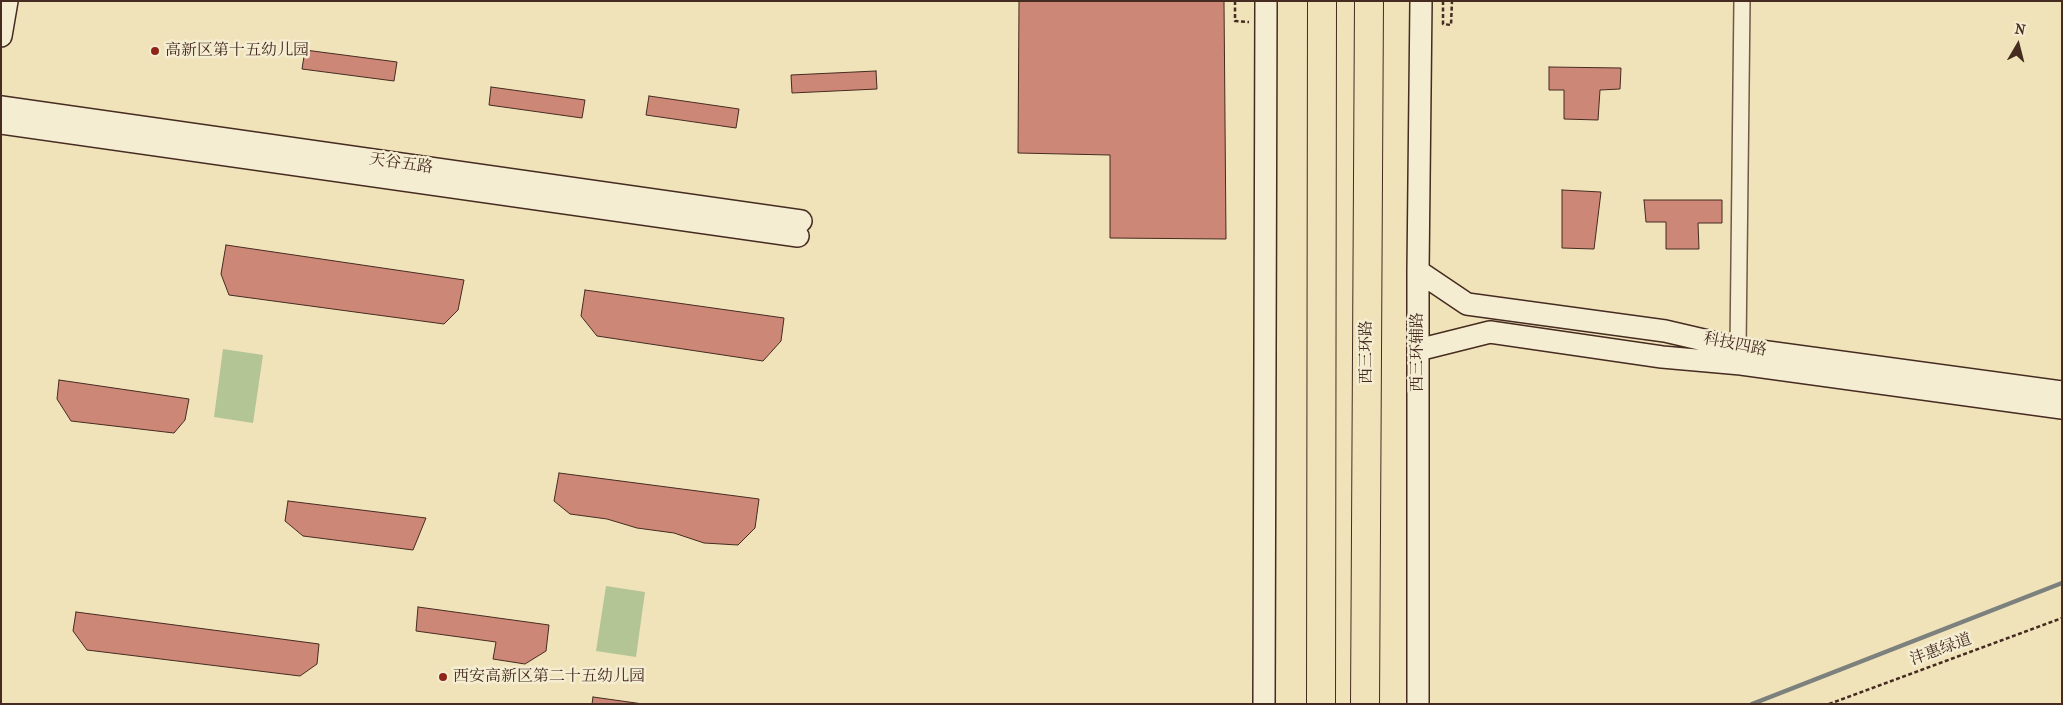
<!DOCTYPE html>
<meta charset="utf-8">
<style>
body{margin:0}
#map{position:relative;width:2063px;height:705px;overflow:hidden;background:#f0e3ba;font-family:"IM FELL French Canon",serif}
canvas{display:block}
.frame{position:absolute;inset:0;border:2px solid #452b20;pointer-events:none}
.north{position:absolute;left:1993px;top:20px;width:50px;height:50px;-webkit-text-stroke:4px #f5edd2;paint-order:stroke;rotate:8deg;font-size:14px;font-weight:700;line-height:20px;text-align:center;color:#452b20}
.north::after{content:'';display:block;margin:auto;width:18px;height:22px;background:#452b20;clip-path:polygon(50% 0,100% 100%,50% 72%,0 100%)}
</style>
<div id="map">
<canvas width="2063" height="705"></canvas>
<div class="frame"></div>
<div class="north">N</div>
</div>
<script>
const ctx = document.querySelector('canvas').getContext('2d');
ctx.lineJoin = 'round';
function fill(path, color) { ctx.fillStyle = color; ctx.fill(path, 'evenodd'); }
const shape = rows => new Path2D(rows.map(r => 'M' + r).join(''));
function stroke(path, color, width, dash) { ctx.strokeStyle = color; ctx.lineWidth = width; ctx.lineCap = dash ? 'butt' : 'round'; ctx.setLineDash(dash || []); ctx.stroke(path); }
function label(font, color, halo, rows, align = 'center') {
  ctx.font = font + ' "IM FELL French Canon","Noto Serif SC",serif'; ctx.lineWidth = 5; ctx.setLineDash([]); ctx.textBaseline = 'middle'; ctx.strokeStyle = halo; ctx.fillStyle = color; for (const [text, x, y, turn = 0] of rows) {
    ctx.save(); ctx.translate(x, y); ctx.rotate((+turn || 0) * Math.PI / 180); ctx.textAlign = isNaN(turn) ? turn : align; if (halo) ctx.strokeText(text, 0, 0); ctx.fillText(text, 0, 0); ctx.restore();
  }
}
const green = shape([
 [223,349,263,355,253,423,214,417],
 [606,586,645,592,636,657,596,651]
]);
const stream = shape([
 [1752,704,2062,583]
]);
const building = shape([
 [1019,1,1224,1,1226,239,1110,238,1110,155,1018,153,1019,1],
 [305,50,397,62,394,81,302,69,305,50],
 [1549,67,1621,68,1620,89,1600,90,1598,120,1564,119,1564,90,1549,90,1549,67],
 [876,71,877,89,792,93,791,75,876,71],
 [491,87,585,100,582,118,489,105,491,87],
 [649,96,739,109,736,128,646,115,649,96],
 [1562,190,1601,192,1594,249,1562,248,1562,190],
 [1644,200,1722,200,1722,223,1698,223,1699,249,1666,249,1666,222,1646,222,1644,200],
 [226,245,464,280,458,310,444,324,229,295,221,274,226,245],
 [585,290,784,318,781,341,763,361,597,336,581,316,585,290],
 [59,380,189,399,185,420,174,433,71,421,57,399,59,380],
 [559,473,759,499,755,528,738,545,704,543,674,533,637,528,607,519,570,514,554,501,559,473],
 [288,501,426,518,413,550,303,536,285,521,288,501],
 [418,607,549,625,546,651,525,664,493,659,496,642,416,631,418,607],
 [76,612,319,644,317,664,300,676,87,650,73,631,76,612],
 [593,697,643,704,592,704,593,697]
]);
const path = shape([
 [1235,1,1235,21,1249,22],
 [1443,1,1443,24,1451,25,1452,1],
 [1829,704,2062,618]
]);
const street = shape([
 [1738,348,1742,1]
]);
const secondary = shape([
 [1,36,7,1],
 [1,107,801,221],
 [1,123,798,236],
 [1418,271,1467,304,1665,331,1738,348,2062,392],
 [1418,350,1490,332,1662,357,1741,364,2062,408],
 [1264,704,1266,1],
 [1418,704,1418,271,1421,1]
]);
const highway = shape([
 [1321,704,1322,1],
 [1365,704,1369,1]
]);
const markers = [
 [155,51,5,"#8f2418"],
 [443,677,5,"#8f2418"]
];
const poiNames = [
 ["高新区第十五幼儿园",165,51],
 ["西安高新区第二十五幼儿园",453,677]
];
const streetNames = [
 ["天谷五路",401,164,8],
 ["科技四路",1735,345,11],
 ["西三环路",1367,352,-90],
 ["西三环辅路",1418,352,-90],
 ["沣惠绿道",1941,650,-20]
];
fill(green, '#b3c595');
stroke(stream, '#7c817e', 4.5);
fill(building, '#cd8776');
stroke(building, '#452b20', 1);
stroke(street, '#705946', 18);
stroke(secondary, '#452b20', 24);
stroke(highway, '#452b20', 30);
stroke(path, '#452b20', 2.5, [4, 2.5]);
stroke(street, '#f5edd2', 15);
stroke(secondary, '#f5edd2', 21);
stroke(highway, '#f0e3ba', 28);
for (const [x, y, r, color] of markers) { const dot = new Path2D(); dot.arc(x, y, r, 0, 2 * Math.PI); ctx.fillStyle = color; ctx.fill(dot); stroke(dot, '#f5edd2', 2); }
label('16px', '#452b20', '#f5edd2', poiNames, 'left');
label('16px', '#452b20', '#f5edd2', streetNames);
</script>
